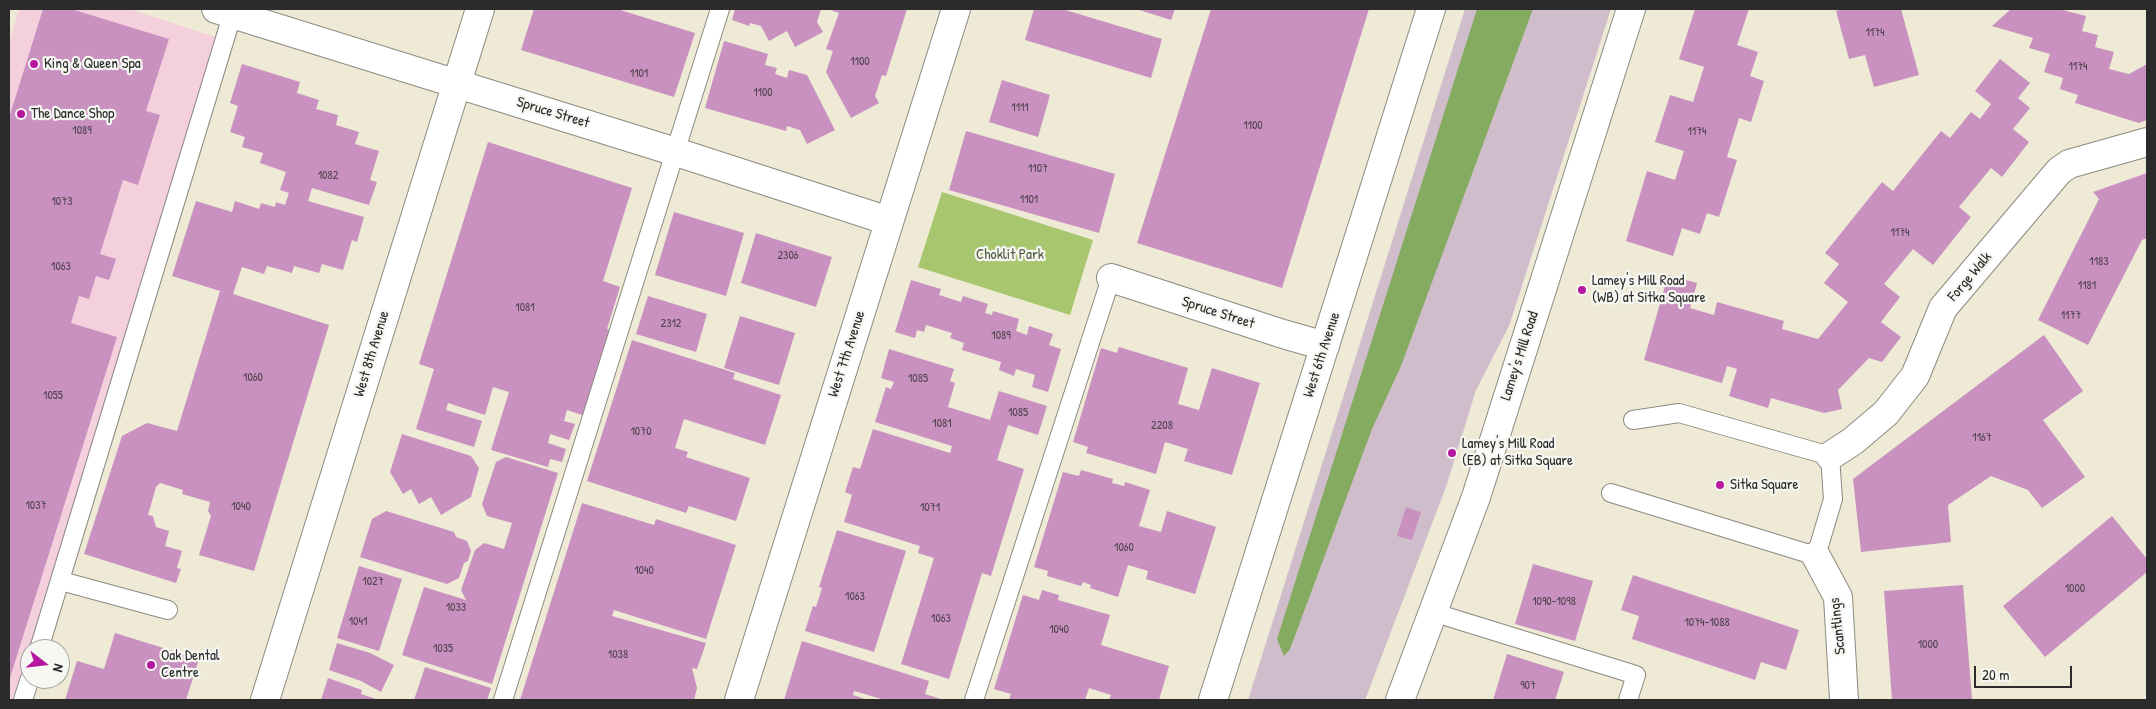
<!DOCTYPE html>
<style>
body{margin:0}
#map{position:relative;width:2156px;height:709px;overflow:hidden;background:#eeead5;font-family:"Patrick Hand",sans-serif}
canvas{display:block}
.frame{position:absolute;inset:0;border:10px solid #2b2b2b;pointer-events:none}
.north{position:absolute;left:20px;top:639px;width:50px;height:50px;box-sizing:border-box;background:#f6f6f2;border:1px solid #a5a5a2;border-radius:50%;rotate:106deg;font-size:14px;font-weight:700;line-height:20px;text-align:center;color:#2b2b2b}
.north::after{content:'';display:block;margin:auto;width:18px;height:22px;background:#b5179e;clip-path:polygon(50% 0,100% 100%,50% 72%,0 100%)}
.scale{position:absolute;left:1974px;top:666px;width:98px;height:22px;box-sizing:border-box;border:2px solid #2b2b2b;border-top:0;padding-left:6px;font-size:15px;line-height:18px;white-space:nowrap;color:#2b2b2b;-webkit-text-stroke:4px #f6f6f2;paint-order:stroke}
</style>
<div id="map">
<canvas width="2156" height="709"></canvas>
<div class="frame"></div>
<div class="north">N</div>
<div class="scale">20 m</div>
</div>
<script>
const ctx = document.querySelector('canvas').getContext('2d');
ctx.lineJoin = 'round';
function fill(path, color) { ctx.fillStyle = color; ctx.fill(path, 'evenodd'); }
const shape = rows => new Path2D(rows.map(r => 'M' + r).join(''));
function stroke(path, color, width, dash) { ctx.strokeStyle = color; ctx.lineWidth = width; ctx.lineCap = dash ? 'butt' : 'round'; ctx.setLineDash(dash || []); ctx.stroke(path); }
function label(font, color, halo, rows, align = 'center') {
  ctx.font = font + ' "Patrick Hand",sans-serif'; ctx.lineWidth = 4.5; ctx.setLineDash([]); ctx.textBaseline = 'middle'; ctx.strokeStyle = halo; ctx.fillStyle = color; for (const [text, x, y, turn = 0] of rows) {
    ctx.save(); ctx.translate(x, y); ctx.rotate((+turn || 0) * Math.PI / 180); ctx.textAlign = isNaN(turn) ? turn : align; if (halo) ctx.strokeText(text, 0, 0); ctx.fillText(text, 0, 0); ctx.restore();
  }
}
const built = shape([
 [19,9,130,9,221,39,37,649,30,649,30,673,22,700,9,700,9,43]
]);
const industrial = shape([
 [1465,9,1611,9,1509,326,1476,390,1446,487,1365,700,1248,700]
]);
const green = shape([
 [942,192,1093,240,1070,315,918,267]
]);
const forest = shape([
 [1477,9,1533,9,1401,366,1372,429,1290,649,1284,656,1277,639]
]);
const building = shape([
 [43,9,71,9,169,39,146,111,160,115,138,185,123,180,100,254,116,259,109,280,96,276,89,299,79,296,71,323,117,337,9,681,9,118],
 [534,9,617,9,695,33,674,97,521,50],
 [735,9,821,9,817,22,823,32,795,47,787,31,769,41,761,26,750,23,749,26,732,20],
 [828,9,907,9,886,76,882,75,875,96,879,103,851,118,826,72,833,51,826,49,839,13],
 [1034,9,1062,9,1162,39,1151,78,1025,40],
 [1136,9,1175,9,1171,20],
 [1211,9,1369,9,1282,288,1137,243],
 [1695,9,1749,9,1737,45,1758,52,1750,76,1764,81,1751,122,1739,118,1727,157,1737,160,1719,217,1707,213,1700,234,1682,228,1673,256,1626,241,1647,171,1675,180,1684,151,1655,142,1670,95,1693,102,1704,67,1679,59],
 [1843,9,1901,9,1919,75,1874,87,1865,55,1849,59,1836,11],
 [2011,9,2059,9,2086,16,2082,31,2098,35,2095,47,2114,52,2109,69,2129,74,2147,64,2147,120,2139,123,2075,103,2078,95,2060,89,2063,78,2044,72,2050,54,2029,48,2033,38,1992,26],
 [724,41,768,54,765,65,777,68,775,74,787,78,789,70,807,75,835,130,807,144,800,130,787,126,786,131,705,108],
 [2000,59,2030,83,2018,98,2030,108,2013,129,2029,142,2002,177,1991,168,1959,207,1971,217,1933,265,1913,249,1884,284,1900,297,1881,322,1901,337,1882,362,1869,358,1838,390,1842,409,1824,413,1771,398,1768,408,1729,396,1737,369,1727,366,1722,383,1644,360,1668,275,1697,283,1690,308,1714,315,1717,302,1784,321,1782,329,1818,339,1848,302,1824,283,1839,264,1825,253,1882,182,1893,191,1941,131,1950,138,1971,112,1980,119,1991,104,1975,91],
 [242,64,300,82,297,93,319,100,316,109,338,115,336,125,359,132,355,144,379,151,370,180,377,182,369,205,312,188,308,201,364,217,357,242,352,240,343,270,322,264,319,273,294,266,292,273,267,266,264,274,242,267,233,294,329,325,254,571,199,555,211,516,208,511,210,502,182,494,183,490,160,483,156,487,148,515,153,516,156,527,169,531,165,546,182,551,177,568,181,569,176,583,84,554,122,436,147,423,177,431,220,291,172,276,196,201,232,212,235,201,259,209,261,203,275,207,276,202,285,205,289,193,280,190,286,172,260,163,263,153,242,147,245,137,230,132,238,106,230,103],
 [1002,80,1050,95,1038,137,989,122],
 [966,131,1115,174,1099,233,949,190],
 [488,142,632,188,603,281,620,287,607,329,613,331,585,416,567,410,564,421,575,424,569,440,550,434,548,443,566,449,562,462,550,459,548,467,491,450,509,392,493,387,485,415,448,403,446,410,482,421,474,447,416,429,434,369,419,364],
 [2147,173,2147,238,2142,240,2088,345,2038,320,2099,199,2093,192],
 [674,212,744,233,726,296,655,275],
 [756,233,832,257,816,307,741,283],
 [911,280,941,289,939,295,961,302,963,296,988,304,985,313,992,315,993,311,1019,319,1016,331,1027,335,1029,326,1053,334,1049,345,1061,349,1048,392,1032,387,1035,375,1016,369,1014,376,999,370,1001,362,962,350,964,343,950,338,952,333,926,325,924,332,917,330,915,338,895,332],
 [648,296,707,314,696,352,636,334],
 [740,316,795,333,779,385,724,368],
 [2044,335,2083,391,2043,420,2085,477,2042,508,2028,490,1991,476,1948,505,1951,542,1861,552,1853,479],
 [632,340,735,373,733,379,781,395,765,445,684,419,675,448,688,452,686,457,750,478,736,521,689,506,686,513,587,481],
 [1119,347,1188,368,1178,404,1199,410,1212,368,1260,383,1232,475,1184,461,1188,449,1165,442,1156,474,1086,453,1088,447,1073,442,1101,348,1117,353],
 [889,349,954,369,950,381,955,383,948,407,990,420,999,391,1047,406,1038,435,1008,425,997,460,1024,469,991,576,982,573,949,679,901,664,934,558,918,553,920,546,844,522,852,495,845,492,853,467,860,469,873,429,950,453,952,446,875,422,886,387,891,389,894,382,881,378],
 [402,434,471,456,479,468,471,497,441,515,431,497,419,504,411,489,403,494,390,472],
 [506,457,558,473,492,684,402,655,424,587,466,600,461,590,475,550,484,543,504,549,512,523,487,516,482,504,496,462],
 [1081,470,1113,479,1112,483,1124,486,1125,482,1150,490,1139,526,1161,532,1167,511,1216,527,1195,594,1146,579,1148,571,1128,565,1118,597,1090,588,1091,585,1083,582,1081,586,1047,576,1048,571,1034,567,1063,472,1079,476],
 [582,503,654,525,656,519,736,545,706,639,614,610,612,616,706,643,697,669,692,668,697,688,694,700,520,700],
 [1406,507,1421,512,1412,540,1397,536],
 [386,511,454,532,456,537,467,541,471,551,468,561,464,563,459,578,447,584,360,557,372,519],
 [2112,516,2147,559,2147,572,2045,657,2003,606],
 [837,530,906,551,874,652,805,631,813,606,816,607,822,588,819,587],
 [1533,564,1593,581,1575,641,1515,624],
 [359,566,402,579,379,651,337,638],
 [1633,575,1799,630,1786,670,1761,662,1755,680,1632,639,1639,616,1621,610],
 [1963,585,1972,700,1892,700,1884,591],
 [1042,590,1059,595,1058,600,1110,615,1101,645,1169,666,1159,700,1109,700,1111,695,1089,688,1085,700,1009,700,1011,694,994,689,1023,595,1039,600],
 [115,633,199,659,186,700,65,700,77,661,104,669],
 [802,641,929,681,925,694,944,700,885,700,854,691,853,695,868,700,784,700],
 [337,643,370,653,394,665,381,692,361,681,329,670],
 [1507,654,1564,672,1555,700,1493,700],
 [425,667,491,688,487,700,414,700],
 [328,678,362,690,361,694,379,700,321,700]
]);
const lane = shape([
 [1611,493,1816,556,1833,499,1830,456,1679,413,1633,420],
 [61,581,168,610],
 [1432,612,1636,675,1628,700],
 [39,649,234,9],
 [23,700,30,678],
 [503,700,720,9],
 [974,700,1111,278]
]);
const street = shape([
 [216,9,676,152,889,221],
 [1111,278,1283,334,1325,346],
 [1830,456,1853,441,1886,413,1915,376,1943,308,2059,171,2069,164,2147,142],
 [1816,556,1838,597,1844,700],
 [265,700,480,9],
 [739,700,956,9],
 [1400,700,1476,497,1631,9]
]);
const secondary = shape([
 [1213,700,1431,9]
]);
const markers = [
 [34,64,5,"#b5179e"],
 [21,114,5,"#b5179e"],
 [1582,290,5,"#b5179e"],
 [1452,453,5,"#b5179e"],
 [1720,485,5,"#b5179e"],
 [151,665,5,"#b5179e"]
];
const numberNames = [
 ["1174",1875,33],
 ["1100",860,62],
 ["1174",2078,67],
 ["1101",639,74],
 ["1100",763,93],
 ["1111",1020,108],
 ["1100",1253,126],
 ["1089",82,131],
 ["1174",1697,132],
 ["1107",1038,169],
 ["1082",328,176],
 ["1101",1029,200],
 ["1073",62,202],
 ["1174",1900,233],
 ["2306",788,256],
 ["1183",2099,262],
 ["1063",61,267],
 ["1181",2087,286],
 ["1081",525,308],
 ["1177",2071,316],
 ["2312",671,324],
 ["1089",1001,336],
 ["1060",253,378],
 ["1085",918,379],
 ["1055",53,396],
 ["1085",1018,413],
 ["1081",942,424],
 ["2208",1162,426],
 ["1070",641,432],
 ["1167",1982,438],
 ["1037",36,506],
 ["1040",241,507],
 ["1071",930,508],
 ["1060",1124,548],
 ["1040",644,571],
 ["1027",373,582],
 ["1000",2075,589],
 ["1063",855,597],
 ["1090-1098",1554,602],
 ["1033",456,608],
 ["1063",941,619],
 ["1041",358,622],
 ["1074-1088",1707,623],
 ["1040",1059,630],
 ["1000",1928,645],
 ["1035",443,649],
 ["1038",618,655],
 ["907",1528,686]
];
const poiNames = [
 ["King & Queen Spa",44,64],
 ["The Dance Shop",31,114],
 ["Lamey's Mill Road",1592,281],
 ["(WB) at Sitka Square",1592,298],
 ["Lamey's Mill Road",1462,444],
 ["(EB) at Sitka Square",1462,461],
 ["Sitka Square",1730,485],
 ["Oak Dental",161,656],
 ["Centre",161,673]
];
const streetNames = [
 ["Spruce Street",553,113,17],
 ["Forge Walk",1970,277,-50],
 ["Spruce Street",1218,313,18],
 ["West 8th Avenue",372,354,-73],
 ["West 7th Avenue",847,354,-72],
 ["West 6th Avenue",1322,355,-72],
 ["Lamey's Mill Road",1520,356,-72],
 ["Scantlings",1838,626,-96]
];
const parkNames = [
 ["Choklit Park",1010,255]
];
fill(built, '#f4cfdc');
fill(industrial, '#d0bdcc');
fill(green, '#a7c66d');
fill(forest, '#85ab60');
fill(building, '#c891c0');
stroke(lane, '#8c8a80', 20);
stroke(street, '#8c8a80', 30);
stroke(secondary, '#8c8a80', 30);
stroke(lane, '#fff', 18);
stroke(street, '#fff', 28);
stroke(secondary, '#fff', 28);
for (const [x, y, r, color] of markers) { const dot = new Path2D(); dot.arc(x, y, r, 0, 2 * Math.PI); ctx.fillStyle = color; ctx.fill(dot); stroke(dot, '#f6f6f2', 2); }
label('12px', '#524450', null, numberNames);
label('15px', '#2b2b2b', '#f6f6f2', poiNames, 'left');
label('15px', '#2b2b2b', '#f6f6f2', streetNames);
label('15px', '#505a3f', '#f6f6f2', parkNames);
</script>
